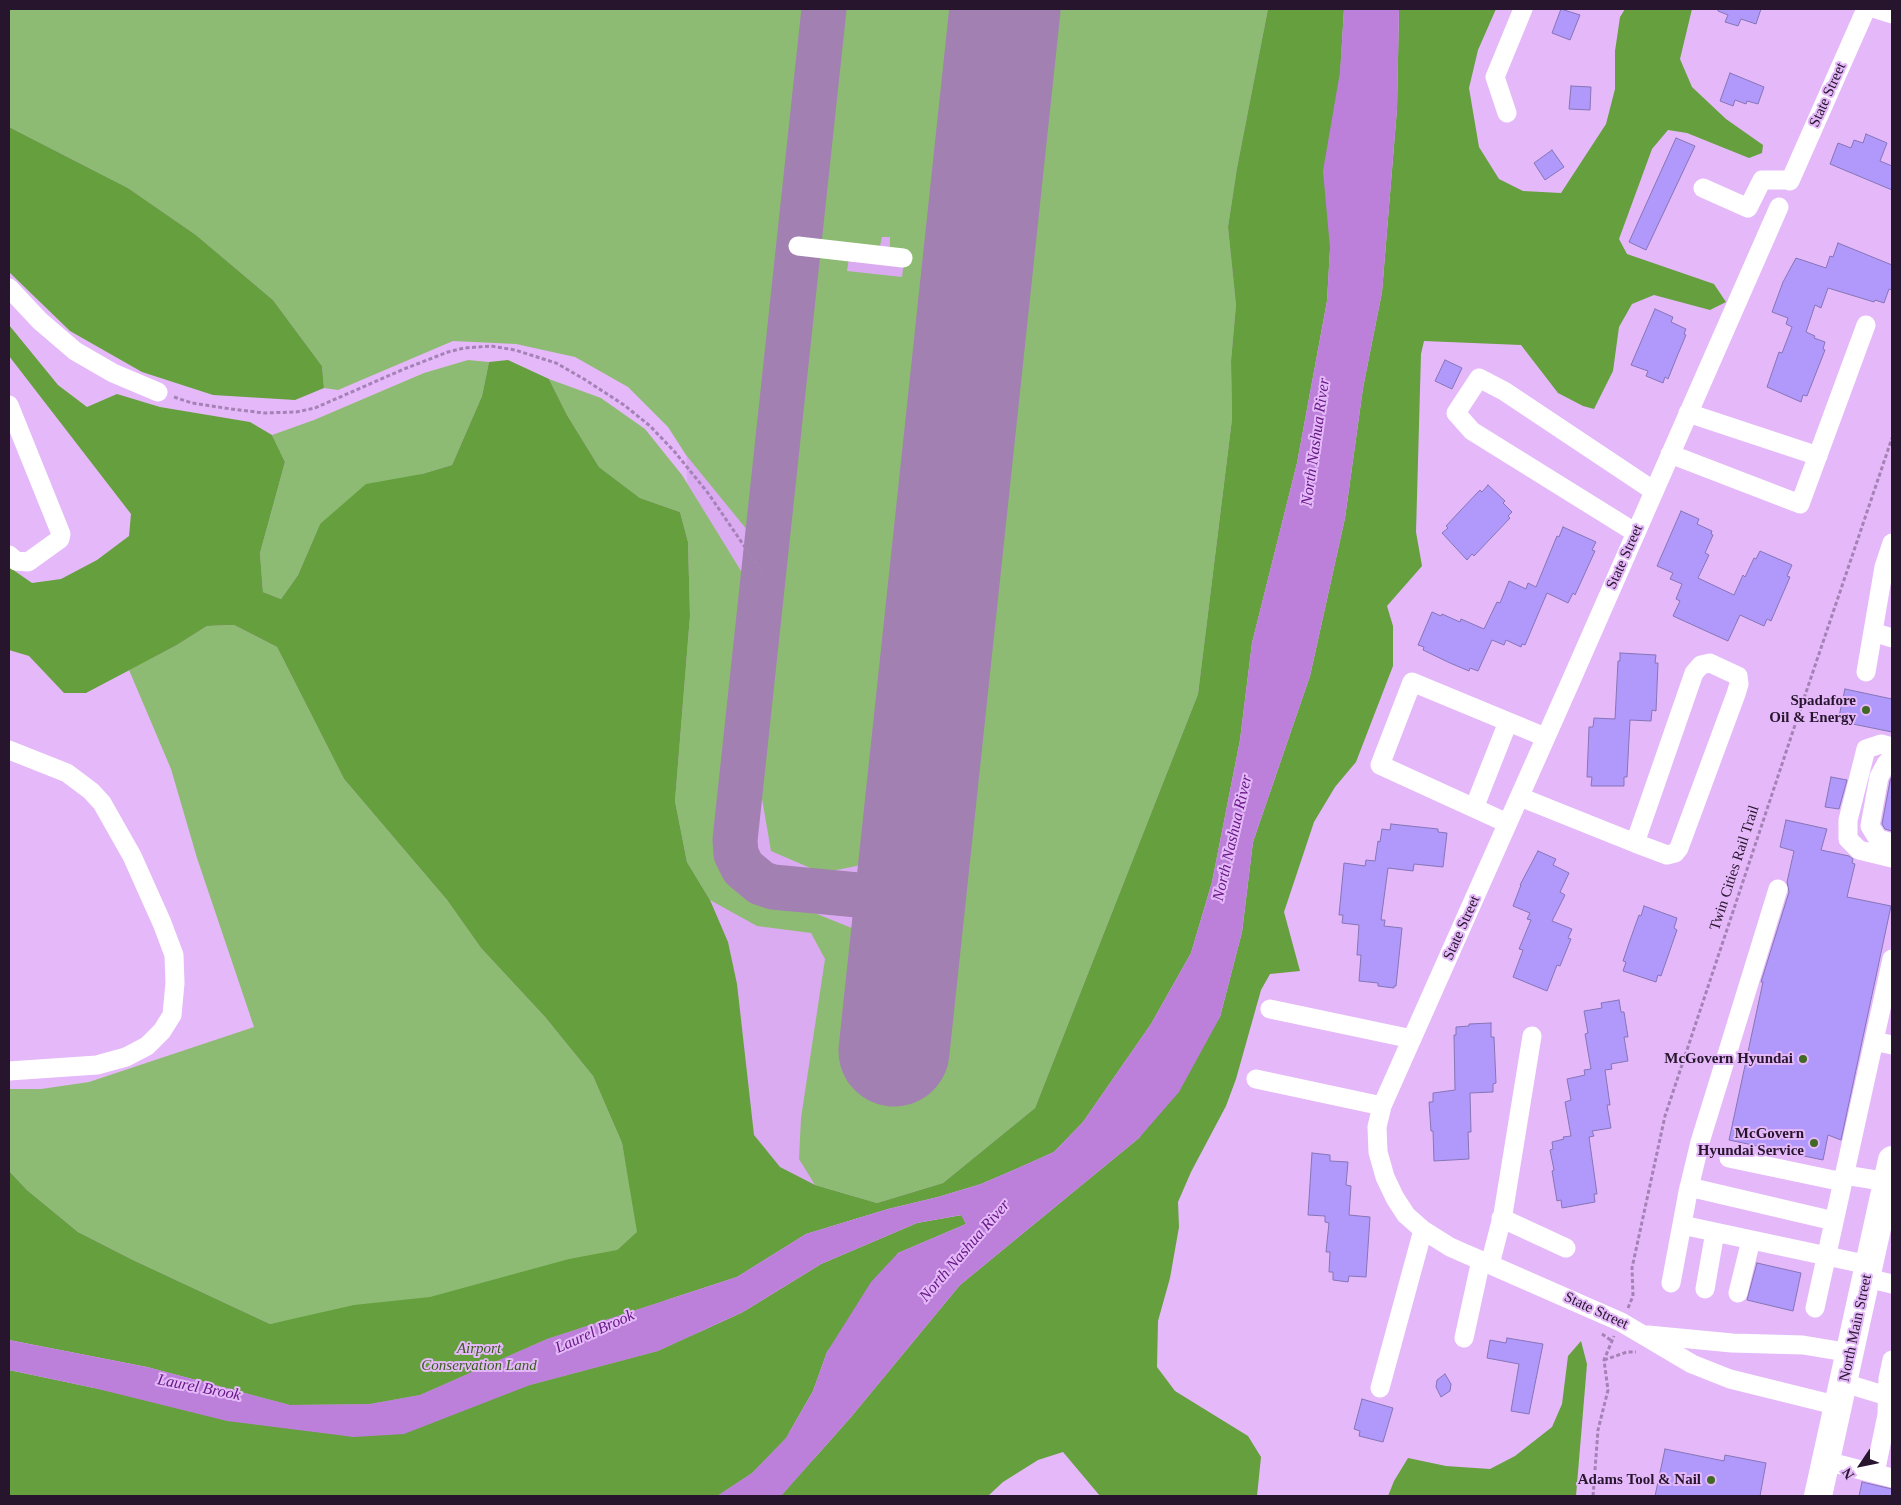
<!DOCTYPE html>
<style>
body{margin:0}
#map{position:relative;width:1901px;height:1505px;overflow:hidden;background:#e5b9f9;font-family:"Times New Roman",serif}
canvas{display:block}
.frame{position:absolute;inset:0;border:10px solid #26152d;pointer-events:none}
.north{position:absolute;left:1836px;top:1440px;width:50px;height:50px;-webkit-text-stroke:4px #e5b9f9;paint-order:stroke;rotate:236deg;font-size:14px;font-weight:700;line-height:20px;text-align:center;color:#26152d}
.north::after{content:'';display:block;margin:auto;width:18px;height:22px;background:#26152d;clip-path:polygon(50% 0,100% 100%,50% 72%,0 100%)}
</style>
<div id="map">
<canvas width="1901" height="1505"></canvas>
<div class="frame"></div>
<div class="north">N</div>
</div>
<script>
const ctx = document.querySelector('canvas').getContext('2d');
ctx.lineJoin = 'round';
function fill(path, color) { ctx.fillStyle = color; ctx.fill(path, 'evenodd'); }
const shape = rows => new Path2D(rows.map(r => 'M' + r).join(''));
function stroke(path, color, width, dash) { ctx.strokeStyle = color; ctx.lineWidth = width; ctx.lineCap = dash ? 'butt' : 'round'; ctx.setLineDash(dash || []); ctx.stroke(path); }
function label(font, color, halo, rows, align = 'center') {
  ctx.font = font + ' "Times New Roman",serif'; ctx.lineWidth = 4; ctx.setLineDash([]); ctx.textBaseline = 'middle'; ctx.strokeStyle = halo; ctx.fillStyle = color; for (const [text, x, y, turn = 0] of rows) {
    ctx.save(); ctx.translate(x, y); ctx.rotate((+turn || 0) * Math.PI / 180); ctx.textAlign = isNaN(turn) ? turn : align; if (halo) ctx.strokeText(text, 0, 0); ctx.fillText(text, 0, 0); ctx.restore();
  }
}
const built = shape([
 [677,9,1294,9,1162,786,779,1241,726,1126,690,616]
]);
const green = shape([
 [9,9,809,9,752,536,686,455,668,427,628,387,575,357,516,344,453,341,338,390,324,388,322,366,273,300,196,235,128,188,9,127],
 [846,9,966,9,876,862,822,873,771,851,761,793,769,654,811,254,849,258,847,271,902,277,905,254,890,250,890,237,882,237,879,250,813,243,820,162,842,17],
 [1044,9,1268,9,1237,168,1228,227,1236,305,1231,361,1232,419,1198,694,1035,1108,943,1183,877,1203,815,1185,799,1159,801,1118,825,959,811,933,757,926,710,900,687,862,675,801,690,616,688,542,680,512,640,498,599,467,567,415,549,379,601,398,645,429,682,475,749,584,720,843,725,868,739,883,754,895,817,914,869,935,857,1051,933,1056],
 [468,360,489,362,482,396,452,465,422,474,320,524,298,575,281,599,263,592,260,553,285,462,272,435,314,420,424,373],
 [234,625,277,647,344,779,447,900,481,948,545,1017,593,1076,622,1143,638,1232,618,1249,849,1496,105,1496,315,1315,270,1324,133,1260,78,1232,27,1190,9,1171,9,1089,41,1089,89,1082,254,1027,197,858,171,769,129,670,177,645,207,626]
]);
const forest = shape([
 [1268,9,1344,9,1327,301,1297,463,1252,643,1240,740,1212,882,1191,953,1151,1024,1083,1122,1054,1152,1016,1169,981,1184,938,1197,888,1209,806,1234,737,1277,547,1339,420,1395,370,1404,290,1405,147,1367,9,1340,9,1171,27,1190,78,1232,133,1260,270,1324,354,1305,430,1297,569,1259,617,1250,637,1232,622,1143,593,1076,545,1017,481,948,447,900,344,779,277,647,234,625,207,626,177,645,86,693,64,693,29,656,9,650,9,567,32,583,61,579,97,560,129,536,131,514,9,356,9,325,58,385,87,407,117,394,160,407,250,422,272,435,285,462,260,553,263,592,281,599,298,575,320,524,366,484,422,474,452,465,482,396,489,362,508,360,549,379,567,415,599,467,640,498,680,512,688,542,690,616,675,801,687,862,710,900,728,942,737,984,754,1135,780,1167,815,1185,877,1203,943,1183,1035,1108,1198,694,1232,419,1231,361,1236,305,1228,227,1237,168],
 [1399,9,1496,9,1478,50,1469,88,1479,147,1499,179,1523,191,1561,193,1606,124,1615,89,1615,51,1620,17,1625,9,1692,9,1680,59,1692,87,1726,119,1763,145,1762,153,1749,158,1687,133,1668,130,1652,149,1619,239,1627,254,1714,284,1726,302,1710,310,1654,295,1632,304,1619,327,1613,371,1594,409,1583,406,1558,393,1521,345,1424,341,1421,354,1416,532,1422,566,1387,606,1393,626,1393,666,1356,762,1335,787,1314,822,1284,912,1300,971,1270,974,1261,990,1236,1079,1226,1106,1191,1172,1178,1202,1179,1227,1170,1278,1158,1321,1157,1367,1175,1391,1248,1436,1261,1457,1257,1496,1100,1496,1063,1452,1038,1460,1003,1482,988,1496,781,1496,851,1417,960,1285,1139,1138,1220,1017,1242,932,1253,842,1310,676,1345,518,1363,388,1382,292,1397,109],
 [9,127,128,188,196,235,273,300,322,366,324,388,295,400,213,395,142,372,70,331,9,272],
 [962,1215,966,1224,898,1253,827,1352,813,1391,786,1438,752,1473,717,1496,9,1496,9,1370,227,1416,354,1437,530,1385,658,1351,743,1312,821,1264,917,1223],
 [1581,1341,1587,1364,1576,1496,1388,1496,1394,1481,1408,1458,1446,1466,1490,1469,1515,1456,1552,1427,1562,1404,1568,1356]
]);
const water = shape([
 [1344,9,1399,9,1397,109,1382,292,1363,388,1345,518,1310,676,1253,842,1242,932,1220,1017,1179,1092,1139,1138,960,1285,851,1417,781,1496,717,1496,752,1473,786,1438,813,1391,827,1352,871,1282,898,1253,966,1224,961,1215,917,1223,821,1264,743,1312,658,1351,530,1385,404,1434,354,1437,227,1421,94,1388,9,1370,9,1340,147,1367,290,1405,370,1404,420,1395,547,1339,737,1277,806,1234,888,1209,938,1197,981,1184,1016,1169,1054,1152,1083,1122,1151,1024,1191,953,1212,882,1240,740,1252,643,1297,463,1327,301,1330,248,1323,171,1340,72]
]);
const taxiway = shape([
 [824,9,735,840,736,854,743,868,761,883,773,887,911,900]
]);
const runway = shape([
 [894,1051,1005,9]
]);
const building = shape([
 [1561,9,1580,15,1570,40,1552,33,1561,9],
 [1718,9,1761,9,1756,24,1741,19,1738,26,1725,22,1728,15,1718,11,1718,9],
 [1730,73,1764,87,1758,104,1747,101,1746,104,1735,100,1733,106,1720,101,1730,73],
 [1571,86,1591,87,1590,110,1569,109,1571,86],
 [1866,134,1887,143,1880,161,1892,166,1892,190,1830,164,1838,143,1851,148,1854,140,1863,143,1866,134],
 [1676,138,1695,146,1646,250,1629,242,1676,138],
 [1552,150,1564,167,1545,180,1534,163,1552,150],
 [1838,243,1892,265,1892,290,1889,289,1884,303,1875,300,1874,302,1828,288,1821,308,1815,305,1806,332,1815,336,1814,338,1825,342,1823,349,1825,350,1807,396,1803,395,1801,402,1767,387,1779,352,1782,353,1792,327,1786,324,1788,318,1772,312,1783,282,1796,258,1826,268,1830,256,1833,257,1838,243],
 [1655,309,1673,317,1671,322,1686,329,1684,334,1686,335,1676,359,1668,379,1665,377,1663,383,1646,376,1648,371,1631,365,1655,309],
 [1445,360,1462,368,1452,389,1435,381,1445,360],
 [1488,485,1505,501,1503,503,1512,512,1508,516,1510,518,1474,556,1472,554,1467,560,1442,533,1448,528,1446,526,1460,511,1480,490,1482,492,1488,485],
 [1681,511,1699,519,1697,524,1712,531,1711,534,1713,535,1705,553,1709,555,1698,578,1734,595,1743,575,1745,577,1754,558,1756,559,1760,551,1792,565,1787,576,1790,577,1771,621,1767,619,1764,626,1740,615,1728,641,1673,616,1680,601,1676,599,1682,584,1670,579,1673,573,1657,566,1681,511],
 [1563,527,1596,542,1592,550,1595,551,1575,595,1573,593,1568,603,1547,593,1525,645,1522,644,1521,647,1506,640,1504,645,1492,640,1478,671,1470,668,1469,671,1450,663,1423,650,1424,647,1418,645,1432,612,1441,616,1442,614,1460,622,1461,619,1484,629,1497,602,1500,603,1509,581,1526,589,1528,583,1536,587,1557,536,1559,537,1563,527],
 [1620,653,1656,655,1655,663,1658,663,1656,711,1652,710,1651,721,1630,720,1627,777,1624,777,1624,786,1591,786,1592,777,1587,777,1589,727,1593,727,1594,718,1615,719,1618,661,1620,661,1620,653],
 [1845,689,1892,699,1892,732,1838,721,1845,689],
 [1892,776,1892,831,1885,829,1882,824,1890,781,1892,776],
 [1831,777,1847,780,1839,809,1825,807,1831,777],
 [1786,820,1827,829,1821,850,1849,856,1853,859,1852,863,1855,864,1847,897,1891,906,1841,1140,1828,1135,1823,1160,1729,1140,1763,982,1761,982,1789,892,1787,882,1794,851,1780,847,1786,820],
 [1391,824,1438,829,1438,832,1447,833,1443,867,1414,864,1413,871,1388,868,1381,920,1385,920,1384,926,1402,928,1396,986,1394,986,1394,988,1378,986,1378,983,1359,981,1361,955,1357,955,1359,925,1342,923,1343,915,1339,915,1344,863,1365,866,1366,860,1375,861,1378,841,1380,842,1382,829,1390,830,1391,824],
 [1538,851,1556,859,1553,865,1569,873,1560,892,1565,895,1552,921,1572,929,1568,938,1571,939,1560,966,1557,965,1547,991,1513,977,1523,950,1519,949,1531,920,1527,919,1530,913,1513,906,1521,885,1520,885,1538,851],
 [1644,906,1677,918,1674,928,1677,930,1661,976,1658,975,1656,982,1623,971,1626,962,1623,961,1629,943,1639,915,1641,916,1644,906],
 [1619,1000,1621,1012,1624,1012,1628,1037,1624,1037,1628,1061,1611,1064,1612,1069,1605,1070,1610,1105,1607,1105,1611,1128,1592,1131,1594,1136,1589,1137,1597,1194,1594,1194,1595,1202,1562,1208,1561,1200,1557,1201,1552,1171,1554,1170,1550,1150,1553,1149,1552,1142,1564,1139,1563,1137,1571,1136,1565,1102,1571,1100,1567,1079,1585,1075,1584,1070,1591,1069,1585,1034,1588,1033,1584,1011,1602,1008,1601,1003,1619,1000],
 [1491,1023,1491,1037,1494,1037,1496,1083,1493,1084,1493,1092,1470,1093,1471,1132,1468,1132,1469,1159,1434,1161,1433,1131,1431,1131,1429,1102,1433,1102,1433,1093,1455,1090,1454,1035,1456,1035,1456,1027,1469,1026,1469,1024,1491,1023],
 [1312,1153,1330,1155,1330,1161,1348,1162,1346,1185,1351,1186,1349,1215,1370,1217,1366,1277,1349,1276,1348,1282,1333,1280,1333,1272,1329,1272,1330,1252,1326,1252,1329,1223,1325,1222,1325,1216,1308,1215,1312,1153],
 [1757,1263,1801,1273,1793,1311,1747,1300,1757,1263],
 [1507,1338,1543,1344,1529,1414,1511,1411,1519,1364,1487,1358,1490,1340,1506,1343,1507,1338],
 [1445,1374,1451,1384,1450,1391,1441,1397,1436,1387,1437,1380,1445,1374],
 [1362,1399,1393,1408,1383,1442,1359,1436,1360,1431,1354,1429,1362,1399],
 [1665,1449,1724,1461,1725,1455,1766,1463,1760,1496,1655,1496,1665,1449],
 [1862,1482,1892,1489,1892,1496,1859,1496,1862,1482]
]);
const path = shape([
 [174,397,192,403,231,409,264,413,296,412,315,408,404,369,448,352,464,348,491,346,515,350,556,363,584,379,624,405,650,426,674,451,708,493,764,575],
 [1628,1308,1633,1296,1632,1268,1665,1116,1798,716,1892,438],
 [1602,1334,1612,1341],
 [1604,1360,1627,1352,1636,1352],
 [1593,1496,1598,1430,1608,1390,1604,1360,1614,1336]
]);
const minor = shape([
 [1876,9,1892,14],
 [1507,113,1495,77,1523,9],
 [1790,181,1866,9],
 [1703,188,1748,208,1762,180,1790,180],
 [1779,207,1570,683,1382,1106,1377,1127,1378,1152,1385,1177,1395,1198,1406,1215,1423,1230,1450,1247,1621,1322,1692,1364,1730,1379,1839,1406],
 [798,246,903,258],
 [9,288,40,321,75,351,113,373,158,392],
 [9,405,61,534,60,539,28,562,16,561,9,555],
 [1688,413,1818,456],
 [1670,454,1800,504,1866,325],
 [1636,533,1472,431,1456,413,1479,378,1504,391,1654,491],
 [1873,632,1892,638],
 [1866,672,1884,567,1892,543],
 [1892,747,1881,744,1866,749,1848,820,1848,839,1859,850,1892,858],
 [9,750,67,773,91,791,102,803,132,856,162,923,174,955,175,983,172,1015,162,1031,147,1046,126,1057,97,1065,9,1071],
 [1892,757,1886,764,1879,777,1870,826,1878,839,1892,843],
 [1520,797,1635,843,1694,673,1701,665,1710,663,1738,676,1739,684,1736,694,1679,848,1675,853,1667,855,1635,843],
 [1474,808,1508,722],
 [1507,823,1380,765,1412,682,1545,737],
 [1270,1009,1412,1039],
 [1874,1041,1892,1045],
 [1256,1079,1382,1106],
 [1729,1158,1843,1182],
 [1845,1175,1888,1182],
 [1689,1187,1834,1221],
 [1501,1218,1566,1248],
 [1682,1225,1869,1265],
 [1490,1264,1503,1214,1532,1036],
 [1867,1278,1892,1284],
 [1671,1283,1688,1192,1700,1142,1778,889],
 [1705,1289,1715,1232],
 [1738,1293,1751,1240],
 [1815,1308,1892,959],
 [1648,1335,1732,1343,1803,1345,1851,1353],
 [1464,1338,1481,1260],
 [1844,1383,1887,1396],
 [1380,1388,1423,1230],
 [1826,1461,1892,1478],
 [1875,1473,1887,1415,1888,1379,1892,1360]
]);
const highway = shape([
 [1818,1496,1892,1160]
]);
const markers = [
 [1866,710,5,"#416925"],
 [1803,1059,5,"#416925"],
 [1814,1143,5,"#416925"],
 [1711,1480,5,"#416925"]
];
const streetNames = [
 ["State Street",1828,95,-66],
 ["State Street",1625,557,-66],
 ["Twin Cities Rail Trail",1735,868,-72],
 ["State Street",1462,928,-66],
 ["State Street",1596,1311,25],
 ["North Main Street",1856,1328,-78]
];
const poiNames = [
 ["Spadafore",1856,701],
 ["Oil & Energy",1856,718],
 ["McGovern Hyundai",1793,1059],
 ["McGovern",1804,1134],
 ["Hyundai Service",1804,1151],
 ["Adams Tool & Nail",1701,1480]
];
const parkNames = [
 ["Airport",479,1349],
 ["Conservation Land",479,1366]
];
const waterNames = [
 ["North Nashua River",1316,442,-82],
 ["North Nashua River",1233,838,-77],
 ["North Nashua River",965,1251,-49],
 ["Laurel Brook",595,1332,-24],
 ["Laurel Brook",199,1388,11]
];
fill(built, '#dbabf1');
fill(green, '#8ebb73');
fill(forest, '#659f3e');
fill(water, '#bd80da');
stroke(taxiway, '#a280b2', 45);
stroke(runway, '#a280b2', 111);
fill(building, '#b198fb');
stroke(building, '#8575b6', 1);
stroke(path, '#a582b5', 3, [4, 2.5]);
stroke(minor, '#fff', 19);
stroke(highway, '#fff', 28);
for (const [x, y, r, color] of markers) { const dot = new Path2D(); dot.arc(x, y, r, 0, 2 * Math.PI); ctx.fillStyle = color; ctx.fill(dot); stroke(dot, '#e5b9f9', 2); }
label('15px', '#26152d', '#e5b9f9', streetNames);
label('bold 15px', '#26152d', '#e5b9f9', poiNames, 'right');
label('italic 15px', '#375d1b', '#e5b9f9', parkNames);
label('italic 16px', '#681986', '#e5b9f9', waterNames);
</script>
